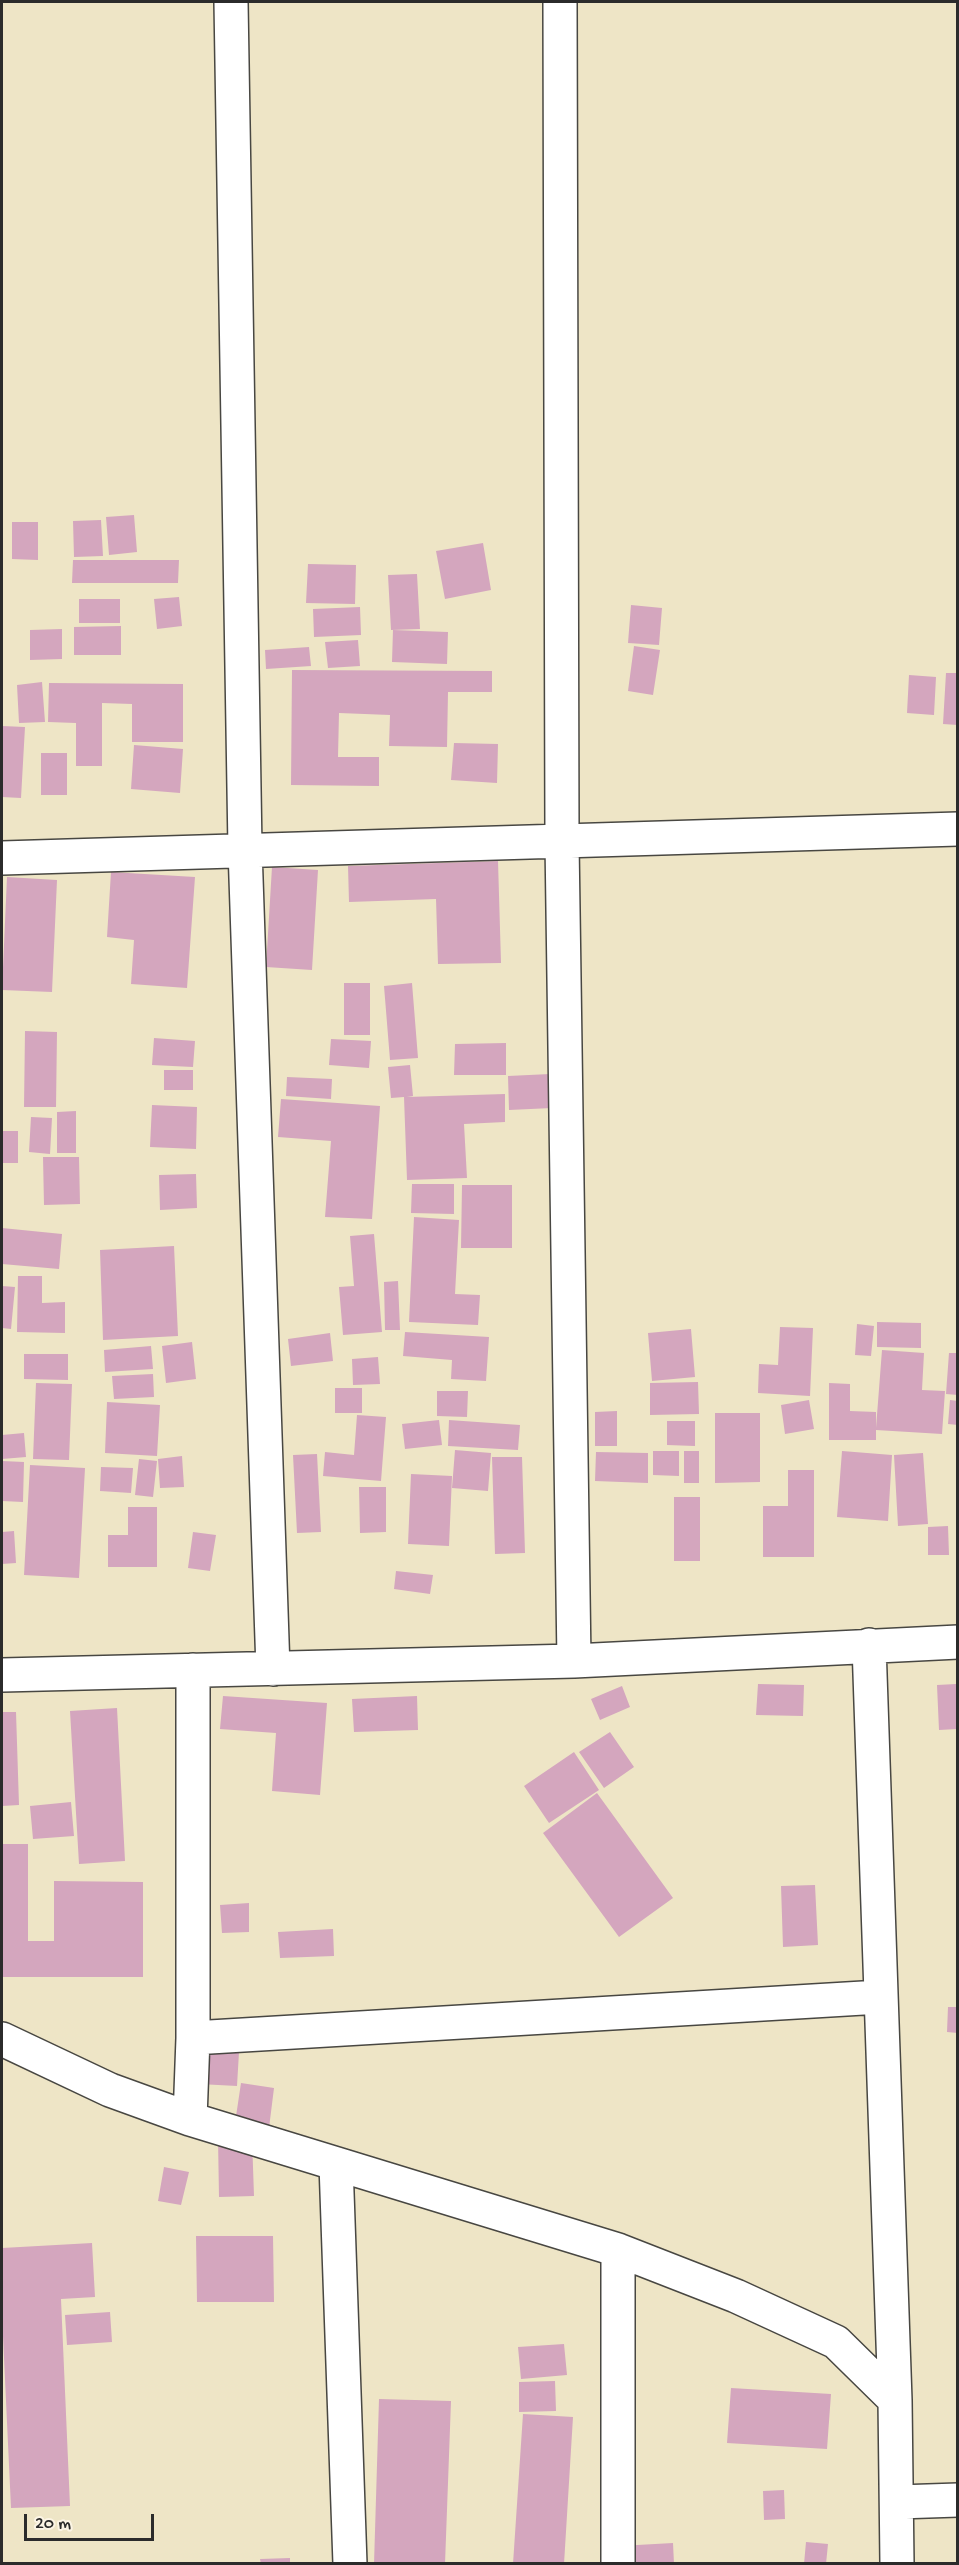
<!DOCTYPE html>
<style>
body{margin:0}
#map{position:relative;width:959px;height:2565px;overflow:hidden;background:#eee5c6;font-family:"Gochi Hand",sans-serif}
canvas{display:block}
.frame{position:absolute;inset:0;border:3px solid #2b2b2b;pointer-events:none}
.scale{position:absolute;left:24px;top:2514px;width:130px;height:27px;box-sizing:border-box;border:3px solid #2b2b2b;border-top:0;padding-left:8px;font-size:18px;line-height:21px;white-space:nowrap;color:#2b2b2b;-webkit-text-stroke:4px #fcf5e5;paint-order:stroke}
</style>
<div id="map">
<canvas width="959" height="2565"></canvas>
<div class="frame"></div>
<div class="scale">20 m</div>
</div>
<script>
const ctx = document.querySelector('canvas').getContext('2d');
ctx.lineJoin = 'round';
function fill(path, color) { ctx.fillStyle = color; ctx.fill(path, 'evenodd'); }
const shape = rows => new Path2D(rows.map(r => 'M' + r).join(''));
function stroke(path, color, width, dash) { ctx.strokeStyle = color; ctx.lineWidth = width; ctx.lineCap = dash ? 'butt' : 'round'; ctx.setLineDash(dash || []); ctx.stroke(path); }
const building = shape([
 [134,515,137,552,109,555,106,517],
 [101,520,103,556,74,557,73,521],
 [12,522,38,522,38,560,12,559],
 [483,543,491,590,445,599,436,551],
 [73,560,179,560,178,583,72,583],
 [308,564,356,565,355,604,306,603],
 [417,574,420,629,391,630,388,575],
 [179,597,182,626,157,629,154,599],
 [79,599,120,599,120,623,79,623],
 [631,605,662,608,659,645,628,643],
 [360,607,361,635,314,637,313,609],
 [121,626,121,655,74,655,74,627],
 [62,629,62,659,30,660,30,630],
 [393,630,448,632,447,664,392,662],
 [358,640,360,666,328,668,325,642],
 [634,646,660,650,653,695,628,691],
 [309,647,311,666,266,669,265,650],
 [292,670,492,671,492,692,448,692,447,747,389,746,390,715,339,713,338,757,379,757,379,786,291,785],
 [946,673,958,673,958,725,943,724],
 [909,675,936,677,934,715,907,713],
 [42,682,45,722,19,723,17,685],
 [49,683,183,684,183,742,132,742,132,704,102,703,102,766,76,766,76,723,48,722],
 [2,726,25,727,21,798,2,797],
 [454,743,498,744,497,783,451,780],
 [134,745,183,749,180,793,131,789],
 [41,753,67,753,67,795,41,795],
 [498,861,501,963,438,964,436,899,349,902,348,866],
 [272,867,318,870,312,970,266,967],
 [111,872,195,877,187,988,131,984,134,940,107,937],
 [7,877,57,880,52,992,2,990],
 [344,983,370,983,370,1035,344,1035],
 [412,983,418,1058,390,1060,384,986],
 [25,1031,57,1032,56,1107,24,1107],
 [154,1038,195,1041,193,1067,152,1065],
 [331,1039,371,1041,369,1068,329,1065],
 [506,1043,506,1075,454,1075,455,1044],
 [410,1065,413,1096,407,1097,505,1094,505,1122,464,1124,467,1178,407,1180,404,1097,391,1098,388,1067],
 [164,1070,193,1070,193,1090,164,1090],
 [550,1074,552,1108,509,1110,508,1076],
 [287,1077,332,1079,331,1099,286,1096],
 [281,1099,380,1106,372,1219,325,1217,331,1141,278,1137],
 [152,1105,197,1107,196,1149,150,1147],
 [76,1111,76,1153,57,1153,57,1112],
 [31,1117,52,1118,50,1154,29,1152],
 [2,1131,18,1131,18,1163,2,1163],
 [43,1157,79,1157,80,1204,44,1205],
 [196,1174,197,1208,160,1210,159,1175],
 [412,1184,454,1184,454,1214,411,1213],
 [462,1185,512,1185,512,1248,461,1248],
 [414,1217,459,1220,455,1294,480,1295,478,1325,409,1322],
 [2,1228,62,1234,59,1269,2,1264],
 [374,1234,382,1332,343,1335,339,1287,354,1286,350,1236],
 [174,1246,178,1336,103,1340,100,1250],
 [18,1276,42,1276,42,1303,65,1302,65,1333,17,1332],
 [398,1281,400,1330,385,1330,384,1282],
 [2,1286,15,1287,11,1329,2,1328],
 [877,1322,921,1323,921,1348,877,1347],
 [857,1324,874,1326,871,1356,855,1355],
 [780,1327,813,1328,810,1396,758,1393,759,1364,778,1365],
 [691,1329,695,1377,652,1381,648,1333],
 [405,1332,489,1337,486,1381,451,1379,452,1360,403,1356],
 [330,1333,333,1361,291,1366,288,1339],
 [192,1342,196,1379,166,1383,162,1346],
 [151,1346,153,1369,105,1372,104,1350],
 [882,1350,924,1353,922,1390,945,1391,942,1434,876,1430,876,1440,829,1440,829,1383,850,1384,850,1411,876,1412,876,1428],
 [949,1353,958,1353,958,1395,946,1394],
 [24,1354,68,1354,68,1380,24,1379],
 [378,1357,380,1384,353,1385,352,1359],
 [153,1374,154,1397,114,1399,112,1376],
 [698,1382,699,1414,650,1415,650,1383],
 [36,1383,72,1384,69,1460,33,1459],
 [335,1388,362,1388,362,1413,335,1413],
 [437,1391,468,1391,467,1417,437,1416],
 [809,1400,814,1429,785,1434,781,1405],
 [950,1400,958,1401,958,1425,948,1424],
 [107,1402,160,1405,157,1456,105,1453],
 [617,1411,617,1446,595,1446,595,1412],
 [715,1413,760,1413,760,1482,715,1483],
 [357,1415,386,1417,381,1481,323,1476,325,1452,354,1455],
 [439,1420,442,1445,405,1449,402,1424],
 [449,1420,520,1425,518,1450,448,1446],
 [667,1421,695,1421,695,1446,667,1445],
 [24,1433,26,1457,2,1459,2,1435],
 [455,1450,491,1453,488,1491,452,1488],
 [653,1451,679,1451,679,1476,653,1475],
 [684,1451,699,1451,699,1483,684,1483],
 [842,1451,892,1455,888,1521,837,1517],
 [596,1452,648,1453,648,1483,595,1481],
 [923,1453,928,1524,898,1526,894,1455],
 [317,1454,321,1532,297,1533,293,1455],
 [182,1456,184,1487,160,1488,158,1459],
 [492,1457,522,1457,525,1553,495,1554],
 [139,1459,157,1461,153,1497,135,1495],
 [2,1461,24,1462,23,1502,2,1501],
 [30,1465,85,1468,79,1578,24,1575],
 [101,1467,133,1468,131,1493,100,1491],
 [788,1470,814,1470,814,1557,763,1557,763,1506,788,1506],
 [411,1474,452,1476,449,1546,408,1544],
 [359,1487,386,1487,386,1532,360,1533],
 [674,1497,700,1497,700,1561,674,1561],
 [128,1507,157,1507,157,1567,108,1567,108,1535,128,1535],
 [948,1526,949,1555,928,1555,928,1527],
 [14,1531,16,1563,2,1564,2,1532],
 [193,1532,216,1535,210,1571,188,1568],
 [396,1571,433,1575,430,1594,394,1589],
 [758,1684,804,1685,803,1716,756,1715],
 [956,1684,957,1729,939,1730,937,1685],
 [622,1686,630,1707,600,1720,591,1699],
 [223,1696,327,1703,320,1795,272,1791,276,1733,220,1729],
 [417,1696,418,1730,354,1732,352,1699],
 [117,1708,125,1861,79,1864,70,1711],
 [2,1712,16,1712,19,1805,2,1806],
 [610,1732,634,1767,604,1788,579,1752],
 [574,1752,599,1790,549,1823,524,1786],
 [597,1793,673,1898,619,1937,543,1833],
 [71,1802,74,1836,33,1839,30,1806],
 [2,1844,28,1844,28,1941,54,1941,54,1881,143,1882,143,1977,2,1977],
 [815,1885,818,1945,783,1947,781,1886],
 [249,1903,249,1932,222,1933,220,1905],
 [333,1929,334,1956,280,1958,278,1932],
 [948,2007,958,2007,958,2033,947,2032],
 [201,2050,239,2052,237,2086,199,2084],
 [241,2083,274,2088,269,2128,235,2123],
 [218,2138,252,2138,254,2196,219,2197],
 [164,2167,189,2172,181,2205,158,2201],
 [196,2236,273,2236,274,2302,197,2302],
 [92,2243,95,2297,61,2299,70,2506,11,2508,2,2315,2,2248],
 [110,2312,112,2342,67,2345,65,2315],
 [564,2344,567,2375,521,2379,518,2347],
 [555,2381,556,2411,519,2412,519,2382],
 [731,2388,831,2394,827,2449,727,2443],
 [379,2399,451,2401,445,2564,374,2564],
 [523,2414,573,2417,564,2564,513,2564],
 [784,2490,785,2519,764,2520,763,2491],
 [806,2542,828,2544,826,2564,804,2564],
 [673,2543,674,2564,619,2564,619,2546],
 [290,2558,290,2564,261,2564,260,2559]
]);
const minor = shape([
 [231,2,245,849,273,1669],
 [560,2,562,842,574,1661],
 [2,858,958,829],
 [869,1645,895,2400,897,2564],
 [2,1675,574,1661,958,1642],
 [193,2038,880,1997],
 [2,2039,110,2090,190,2119,618,2250,736,2296,836,2342,895,2400],
 [190,2119,193,2038,193,1670],
 [336,2164,350,2564],
 [618,2250,618,2564],
 [898,2502,958,2500]
]);
fill(building, '#d4a6be');
stroke(minor, '#484742', 36);
stroke(minor, '#fff', 33);
</script>
